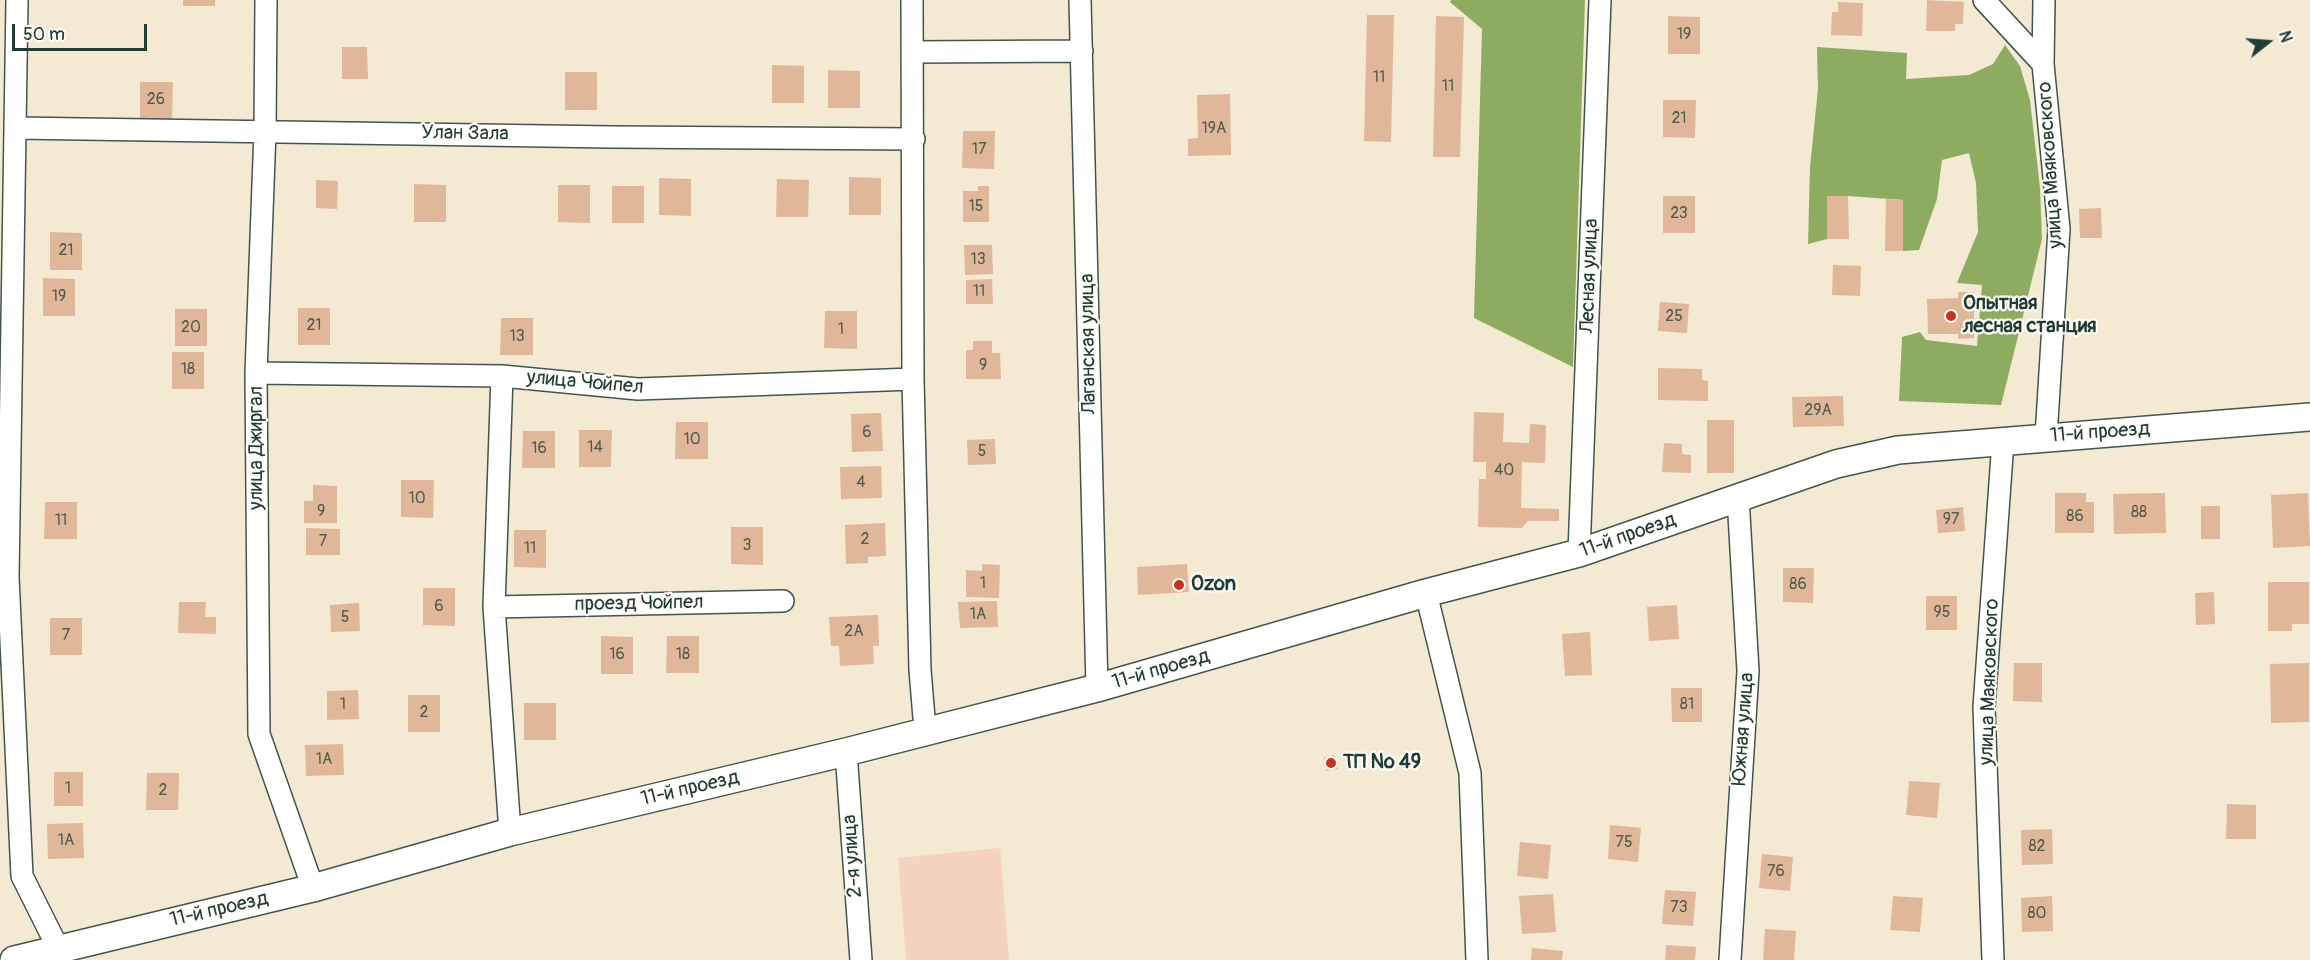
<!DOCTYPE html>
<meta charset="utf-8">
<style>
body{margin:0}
#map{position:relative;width:2310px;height:960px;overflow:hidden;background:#f4e9d3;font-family:Pangolin,sans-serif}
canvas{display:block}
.north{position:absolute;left:2238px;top:12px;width:60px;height:60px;-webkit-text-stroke:4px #fdfcf7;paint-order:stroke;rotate:73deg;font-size:16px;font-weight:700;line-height:24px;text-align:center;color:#1f3d34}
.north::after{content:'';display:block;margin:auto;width:21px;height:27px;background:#1f3d34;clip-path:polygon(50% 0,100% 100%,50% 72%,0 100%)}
.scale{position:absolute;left:12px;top:24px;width:135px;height:27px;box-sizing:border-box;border:3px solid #1f3d34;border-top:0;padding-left:8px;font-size:18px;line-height:21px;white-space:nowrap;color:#1f3d34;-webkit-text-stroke:4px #fdfcf7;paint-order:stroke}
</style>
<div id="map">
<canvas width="2310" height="960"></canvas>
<div class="north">N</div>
<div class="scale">50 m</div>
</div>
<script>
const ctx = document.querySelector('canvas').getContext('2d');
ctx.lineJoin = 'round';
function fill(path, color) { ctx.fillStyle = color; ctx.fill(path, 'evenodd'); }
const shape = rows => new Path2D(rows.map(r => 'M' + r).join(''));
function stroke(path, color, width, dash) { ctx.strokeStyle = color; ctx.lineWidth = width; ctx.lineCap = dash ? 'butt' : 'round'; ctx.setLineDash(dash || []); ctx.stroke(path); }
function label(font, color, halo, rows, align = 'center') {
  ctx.font = font + ' Pangolin,sans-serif'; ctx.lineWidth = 4.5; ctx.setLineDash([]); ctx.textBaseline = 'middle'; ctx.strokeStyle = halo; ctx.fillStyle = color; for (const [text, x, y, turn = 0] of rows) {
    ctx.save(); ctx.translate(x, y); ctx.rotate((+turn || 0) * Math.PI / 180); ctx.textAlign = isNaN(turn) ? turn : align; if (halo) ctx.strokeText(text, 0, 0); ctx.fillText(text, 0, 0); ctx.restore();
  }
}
const built = shape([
 [1000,848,1009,960,906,960,898,858]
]);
const forest = shape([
 [1451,0,1585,0,1573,367,1474,318,1482,29,1450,2],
 [2005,45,2020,66,2030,100,2040,188,2042,239,2001,405,1899,401,1902,337,1920,332,1926,340,1977,346,1982,285,1957,283,1978,232,1976,183,1969,153,1942,160,1937,199,1919,250,1903,251,1903,200,1848,196,1827,196,1827,239,1808,244,1810,167,1818,89,1817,47,1907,53,1906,79,1969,75,1993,64]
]);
const building = shape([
 [183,0,215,0,215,6,183,6],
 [1927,0,1964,2,1963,24,1955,24,1955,31,1926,31],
 [1838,2,1863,3,1862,36,1831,35,1832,12,1838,12],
 [1367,15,1394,15,1391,142,1364,141],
 [1436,16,1464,17,1460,157,1433,157],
 [1668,16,1700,17,1700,54,1668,54],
 [342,47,367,47,368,79,342,79],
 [772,65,804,66,804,103,772,103],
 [828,70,860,71,860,108,828,108],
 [565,72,597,72,597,110,565,110],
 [140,82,173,82,172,119,140,119],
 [1230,94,1231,155,1188,156,1188,139,1198,138,1197,95],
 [1663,100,1696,100,1695,138,1663,137],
 [963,131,995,131,994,169,962,168],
 [849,177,881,178,881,215,849,215],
 [659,178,691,179,691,216,659,215],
 [777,179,809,180,808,217,776,217],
 [316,180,338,181,337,209,316,208],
 [414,184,446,185,446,222,414,222],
 [558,185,590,185,590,223,558,222],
 [612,186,644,186,644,223,612,223],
 [978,186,989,186,989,222,963,222,963,191,978,191],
 [1663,196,1695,196,1695,233,1663,233],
 [1827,196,1848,196,1849,239,1827,239],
 [1886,199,1903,200,1903,251,1885,251],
 [2101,208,2102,238,2080,238,2079,209],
 [50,232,82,233,82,270,50,270],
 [964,245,992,245,993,274,965,275],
 [1833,265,1861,266,1860,296,1832,295],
 [43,278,75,279,75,316,43,316],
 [992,279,993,304,966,304,966,280],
 [1958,292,1974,292,1974,338,1958,339,1958,334,1928,334,1927,299,1958,298],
 [1660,302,1689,304,1687,333,1658,331],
 [298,308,330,308,330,345,298,345],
 [175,309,207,309,207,346,175,346],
 [825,311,857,311,857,349,824,348],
 [501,318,533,318,533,355,500,355],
 [973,341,992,341,992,353,1000,353,1001,379,966,379,966,350,973,350],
 [172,352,204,352,204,389,172,389],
 [1658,368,1702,369,1702,380,1708,381,1708,401,1658,400],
 [1843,396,1844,426,1793,427,1792,397],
 [1474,412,1504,413,1503,442,1529,443,1530,424,1546,425,1545,463,1522,462,1521,508,1559,509,1559,521,1528,521,1522,528,1478,527,1479,479,1486,479,1486,462,1473,462],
 [881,413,883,451,852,452,851,414],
 [1707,420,1734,420,1734,473,1707,473],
 [676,422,708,422,708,459,675,459],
 [579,430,612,430,611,467,579,467],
 [523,431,555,431,555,468,522,468],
 [995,439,996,464,968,465,967,440],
 [1664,443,1682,444,1682,454,1691,455,1691,473,1662,472],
 [881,466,882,498,841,499,840,467],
 [401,480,434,480,433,518,401,517],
 [313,485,337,486,337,523,304,523,304,501,313,501],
 [2055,493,2086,493,2086,502,2094,502,2094,533,2055,533],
 [2165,493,2166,533,2114,534,2113,494],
 [2308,493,2310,546,2273,548,2271,495],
 [45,502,77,502,77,539,44,539],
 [2201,506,2220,506,2220,539,2201,539],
 [1963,507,1965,531,1938,533,1936,510],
 [885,523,886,556,868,557,868,563,846,564,845,525],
 [731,527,763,527,763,565,731,564],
 [306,528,340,529,340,555,306,555],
 [514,530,546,530,546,568,514,567],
 [982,564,1000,565,999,598,966,597,966,570,982,571],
 [1187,564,1189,592,1138,595,1137,567],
 [1783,568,1814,568,1813,603,1783,602],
 [2268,582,2309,582,2309,624,2292,624,2292,631,2268,631],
 [423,588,455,588,455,626,423,625],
 [2214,592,2215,624,2196,625,2195,593],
 [1926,596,1957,596,1957,630,1926,630],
 [997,601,998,627,960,628,958,602],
 [179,602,206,602,205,617,216,617,216,634,178,633],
 [359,603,360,631,331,632,330,605],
 [1677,605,1679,639,1649,641,1647,607],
 [878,615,879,646,873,646,874,664,840,666,839,646,831,646,829,617],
 [50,618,82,618,82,655,50,655],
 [1590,632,1592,675,1565,676,1562,634],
 [601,636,633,637,633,674,601,674],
 [667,636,699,636,699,673,666,673],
 [2014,663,2042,663,2042,702,2013,701],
 [2309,663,2309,722,2271,723,2270,664],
 [1671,688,1702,688,1702,722,1672,722],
 [358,690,359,719,327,720,327,691],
 [408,695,440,695,440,732,408,732],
 [524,703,556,703,556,740,524,740],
 [343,744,344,775,306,776,305,745],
 [1334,755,1338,769,1327,771,1324,758],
 [54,772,83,772,83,806,54,806],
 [147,773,179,773,178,810,146,810],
 [1909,781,1940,783,1937,818,1906,815],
 [2227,804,2256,805,2256,839,2226,839],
 [83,823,84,858,48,859,47,824],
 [1610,825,1641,828,1638,862,1608,859],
 [2052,829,2053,864,2022,865,2021,830],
 [1520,842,1551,845,1548,879,1517,876],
 [1762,854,1793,857,1790,891,1759,888],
 [1665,890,1696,892,1693,926,1662,924],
 [1553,894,1556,932,1522,934,1519,896],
 [1893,896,1923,898,1920,932,1890,930],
 [2052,896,2053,931,2022,932,2021,898],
 [1765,929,1796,931,1794,960,1763,960],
 [1666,945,1696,947,1695,960,1665,960],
 [1532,948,1563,951,1562,960,1531,960]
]);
const minor = shape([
 [17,0,8,577,22,876,58,948],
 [266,0,265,131,256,373,259,734,313,888],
 [912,0,913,379,920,670,925,730],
 [1080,0,1097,688],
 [1984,0,2043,64],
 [2044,0,2043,64,2059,229,2046,437],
 [913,52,1082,51],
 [16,128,612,137,914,139],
 [256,373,502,376,638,389,913,379],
 [502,376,494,607,510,832],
 [1579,553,1600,0],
 [1426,593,1470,773,1477,960],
 [494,607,783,601],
 [846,752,861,960],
 [1730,960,1748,671,1738,497],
 [1993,960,1984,707,2003,441]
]);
const tertiary = shape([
 [14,960,313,888,510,832,846,752,1097,688,1426,593,1579,553,1836,464,1898,450,2310,417]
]);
const markers = [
 [1951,316,6,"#c8321e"],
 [1179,585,6,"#c8321e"],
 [1331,763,6,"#c8321e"]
];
const numberNames = [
 ["19",1684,35],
 ["11",1379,78],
 ["11",1448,87],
 ["26",156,100],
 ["21",1679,119],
 ["19А",1214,129],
 ["17",979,150],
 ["15",976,207],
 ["23",1679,214],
 ["21",66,251],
 ["13",978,260],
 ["11",979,292],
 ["19",59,297],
 ["25",1674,317],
 ["21",314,326],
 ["20",191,328],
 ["1",841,330],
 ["13",517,337],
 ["9",983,366],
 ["18",188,370],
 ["29А",1818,411],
 ["6",867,433],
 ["10",692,440],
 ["14",595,448],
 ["16",539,449],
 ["5",982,452],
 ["40",1504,471],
 ["4",861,483],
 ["10",417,499],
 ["9",321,512],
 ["88",2139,513],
 ["86",2075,517],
 ["97",1951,520],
 ["11",61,521],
 ["2",865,540],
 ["7",323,542],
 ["3",747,546],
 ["11",530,549],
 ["1",983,584],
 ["86",1798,585],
 ["6",439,607],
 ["95",1942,613],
 ["1А",978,615],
 ["5",345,618],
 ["2А",854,632],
 ["7",66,636],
 ["16",617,655],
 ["18",683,655],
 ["1",343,705],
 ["81",1687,705],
 ["2",424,713],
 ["1А",324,760],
 ["1",68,789],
 ["2",163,791],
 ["1А",66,841],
 ["75",1624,843],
 ["82",2037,847],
 ["76",1776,872],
 ["73",1679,908],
 ["80",2037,914]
];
const streetNames = [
 ["Улан Зала",465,134,1],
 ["улица Маяковского",2051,165,-94],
 ["Лесная улица",1590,276,-88],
 ["Лаганская улица",1089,344,-91],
 ["улица Чойпел",585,383,5],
 ["11-й проезд",2100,433,-4],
 ["улица Джиргал",257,448,-90],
 ["11-й проезд",1628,536,-19],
 ["проезд Чойпел",639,604,-1],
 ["11-й проезд",1161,670,-16],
 ["улица Маяковского",1990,682,-88],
 ["Южная улица",1744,729,-86],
 ["11-й проезд",690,789,-13],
 ["2-я улица",853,856,-94],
 ["11-й проезд",219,910,-13]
];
const poiNames = [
 ["Опытная",1963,304],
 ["лесная станция",1963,327],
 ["Ozon",1191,585],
 ["ТП № 49",1343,763]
];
fill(built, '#f4d3c1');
fill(forest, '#8dac60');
fill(building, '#e1b79a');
stroke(minor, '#3f574c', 24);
stroke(tertiary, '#3f574c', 30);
stroke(minor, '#fff', 21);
stroke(tertiary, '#fff', 27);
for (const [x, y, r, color] of markers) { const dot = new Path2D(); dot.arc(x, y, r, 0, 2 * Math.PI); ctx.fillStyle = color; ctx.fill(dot); stroke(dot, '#fdfcf7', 2); }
label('16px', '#505c4e', null, numberNames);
label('20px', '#1f3d34', '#fdfcf7', streetNames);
label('bold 20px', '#1f3d34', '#fdfcf7', poiNames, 'left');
</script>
